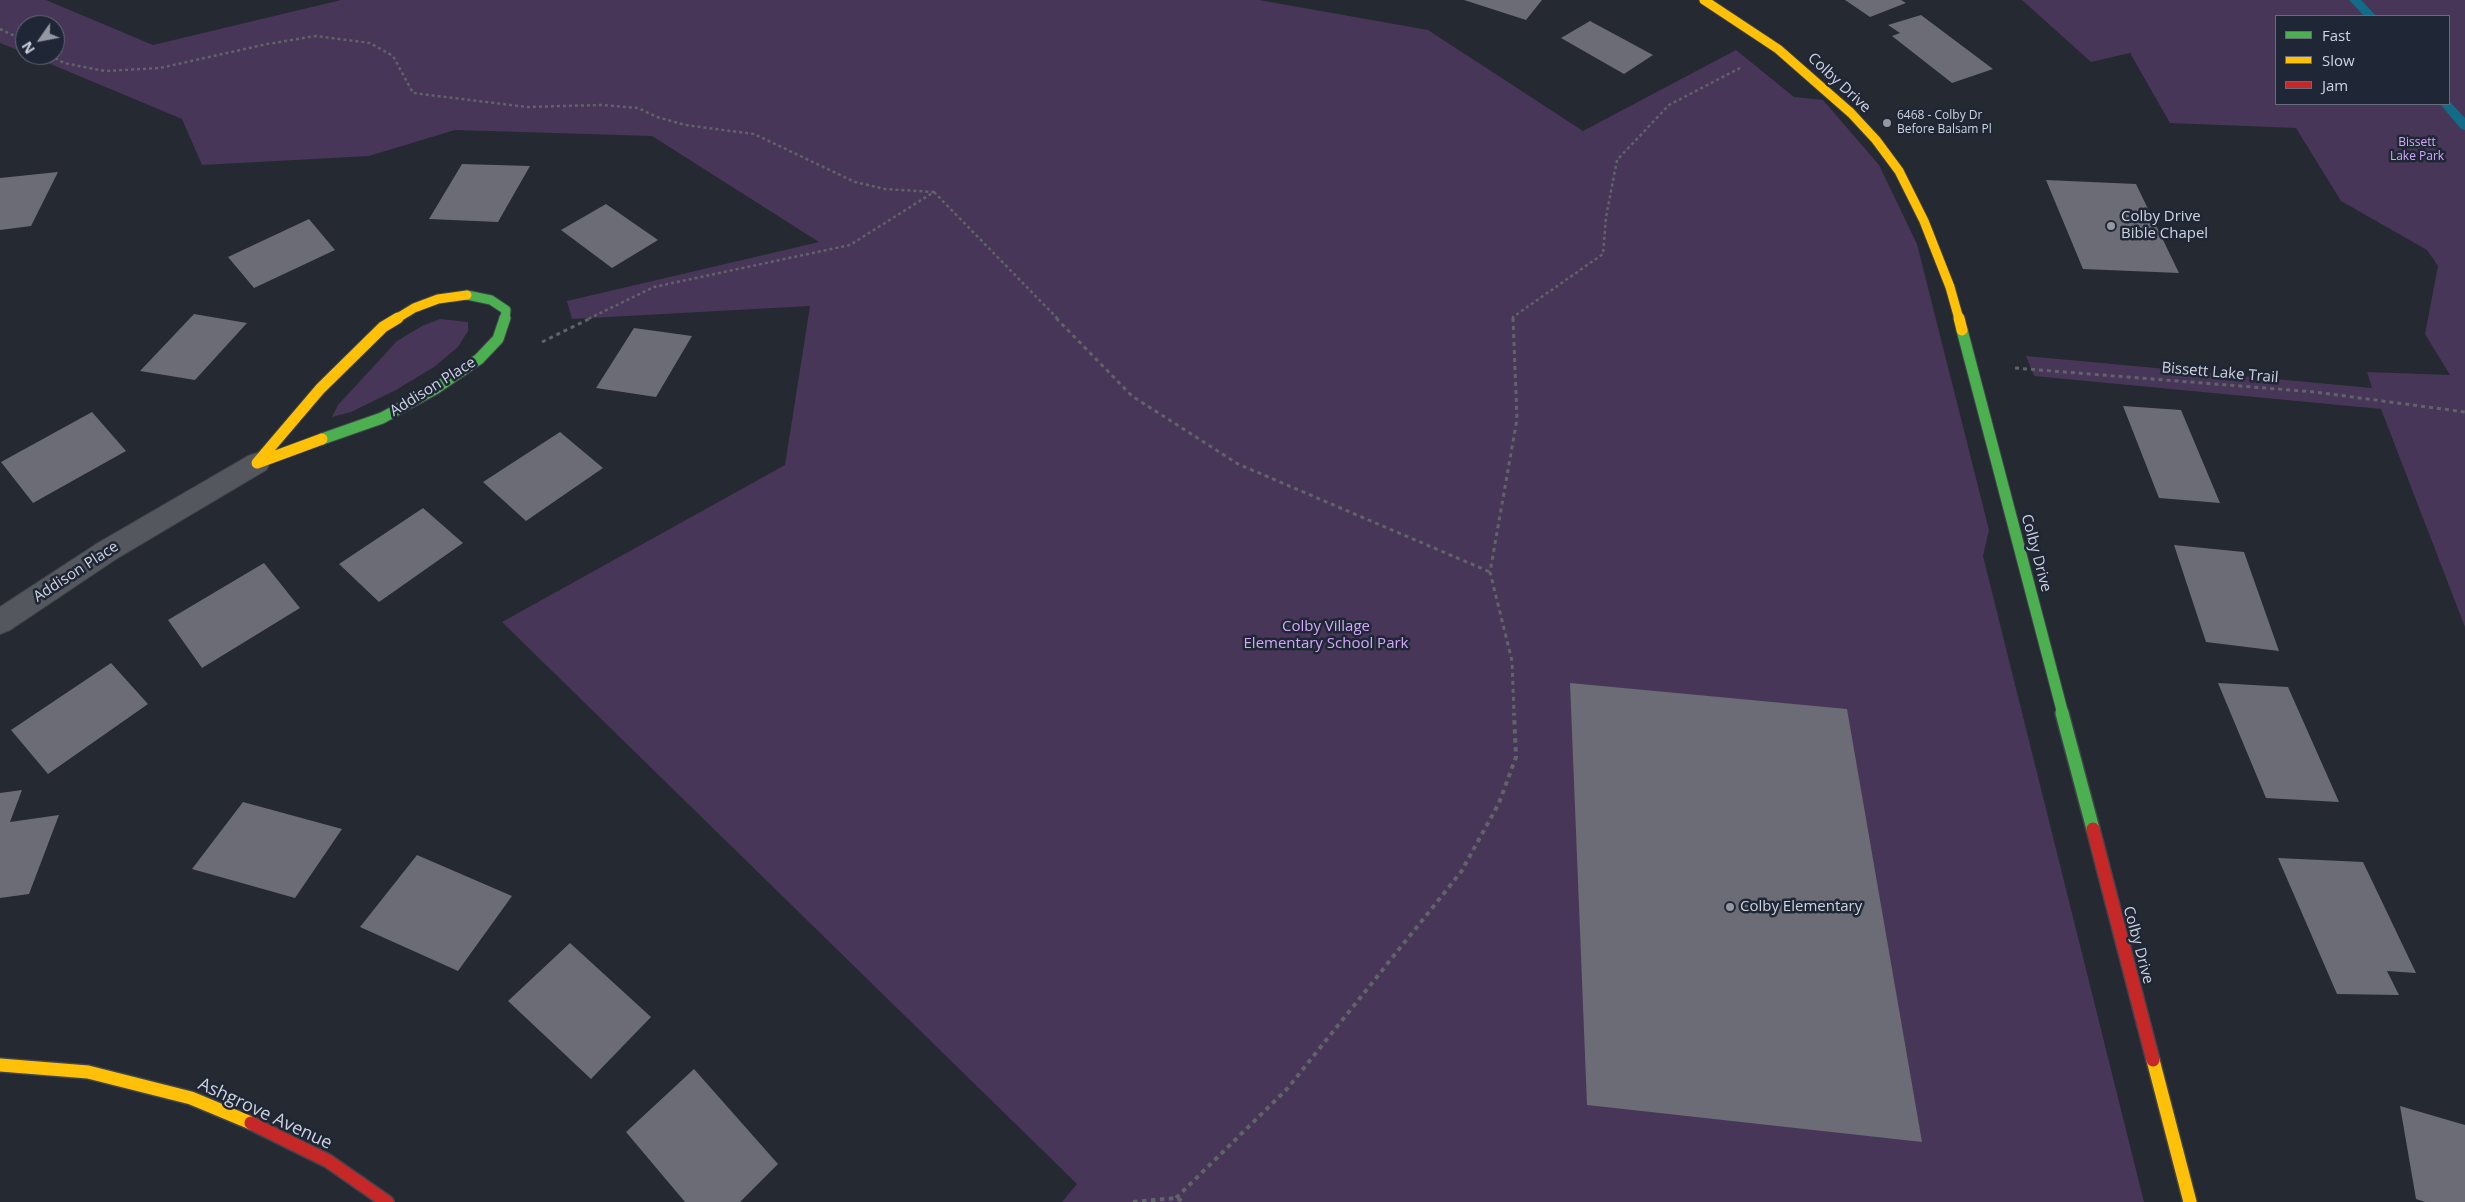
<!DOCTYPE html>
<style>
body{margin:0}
#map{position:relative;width:2465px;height:1202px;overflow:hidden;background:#252931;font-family:"Open Sans",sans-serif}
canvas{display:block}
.legend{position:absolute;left:2275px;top:15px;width:175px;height:90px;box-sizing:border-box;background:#1f2737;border:1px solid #656c7a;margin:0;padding:6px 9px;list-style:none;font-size:15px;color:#cfd4df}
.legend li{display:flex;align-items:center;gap:10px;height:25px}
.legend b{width:25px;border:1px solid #656c7a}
.north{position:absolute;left:15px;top:15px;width:50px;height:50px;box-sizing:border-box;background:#1f2737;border:1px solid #656c7a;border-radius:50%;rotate:237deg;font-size:14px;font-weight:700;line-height:20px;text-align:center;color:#cfd4df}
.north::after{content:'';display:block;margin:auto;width:18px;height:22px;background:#9498a2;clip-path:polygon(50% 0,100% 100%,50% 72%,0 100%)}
</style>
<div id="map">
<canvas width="2465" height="1202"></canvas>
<ul class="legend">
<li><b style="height:6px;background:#4caf50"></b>Fast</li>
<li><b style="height:6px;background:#ffc107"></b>Slow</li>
<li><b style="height:6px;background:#c62828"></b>Jam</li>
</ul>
<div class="north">N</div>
</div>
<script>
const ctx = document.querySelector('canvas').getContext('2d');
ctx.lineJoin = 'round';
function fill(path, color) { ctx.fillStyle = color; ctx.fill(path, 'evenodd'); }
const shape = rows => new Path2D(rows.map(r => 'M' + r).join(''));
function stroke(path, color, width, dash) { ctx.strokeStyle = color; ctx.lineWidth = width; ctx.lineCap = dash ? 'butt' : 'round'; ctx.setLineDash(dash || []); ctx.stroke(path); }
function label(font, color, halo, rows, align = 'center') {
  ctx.font = font + ' "Open Sans",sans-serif'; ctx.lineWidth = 5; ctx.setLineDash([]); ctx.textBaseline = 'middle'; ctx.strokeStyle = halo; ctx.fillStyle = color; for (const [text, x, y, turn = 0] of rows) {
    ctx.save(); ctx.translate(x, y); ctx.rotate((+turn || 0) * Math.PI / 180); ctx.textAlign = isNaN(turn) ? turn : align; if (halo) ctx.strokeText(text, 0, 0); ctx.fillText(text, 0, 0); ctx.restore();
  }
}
const green = shape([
 [0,0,46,0,153,45,341,0,1259,0,1428,30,1583,131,1736,50,1794,97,1823,100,1879,165,1917,244,1989,530,1983,556,2144,1202,1062,1202,1077,1184,502,622,785,465,810,306,572,319,567,301,819,242,652,136,455,130,369,156,202,165,182,119,29,55,55,55,55,25,25,25,25,53,0,43],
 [2022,0,2465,0,2465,627,2381,409,2034,376,2026,356,2372,388,2367,372,2450,375,2425,334,2438,266,2427,250,2341,201,2296,128,2170,123,2130,53,2091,62],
 [2449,16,2449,104,2276,104,2276,16],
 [440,319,468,322,468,331,458,347,434,367,396,390,351,412,332,417,338,405,397,341,422,326]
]);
const stream = shape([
 [2349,0,2361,0,2376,16,2364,16,2349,0],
 [2449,101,2465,118,2465,130,2461,129,2440,104,2449,104,2449,101]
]);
const building = shape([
 [1464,0,1542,0,1526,20],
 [1845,0,1901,0,1906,3,1870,17],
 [1921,15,1993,69,1952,83,1892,36,1900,33,1888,25],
 [1590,21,1653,55,1624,74,1561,38],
 [462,164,530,166,498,222,429,219],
 [58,172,31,226,0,230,0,178],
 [2046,180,2136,184,2179,273,2083,269],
 [606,204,658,240,612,268,561,230],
 [309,219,335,250,254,288,228,257],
 [194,314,247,323,195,380,140,371],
 [634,328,692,336,656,397,596,388],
 [2123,406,2181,410,2220,503,2159,498],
 [92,412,126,451,33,503,1,462],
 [560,432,603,468,526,521,483,482],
 [423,508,463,543,379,602,339,564],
 [2174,545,2244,552,2279,651,2206,642],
 [264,563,300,608,202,668,168,620],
 [111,663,148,704,48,774,11,730],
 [1570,683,1847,709,1922,1142,1587,1105],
 [2218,683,2288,687,2339,802,2266,798],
 [22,790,10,822,59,815,29,894,0,898,0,793],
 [243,802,342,829,295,898,192,869],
 [417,855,512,896,458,971,360,927],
 [2278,858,2363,862,2416,973,2387,971,2399,995,2337,994],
 [570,943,651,1017,591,1079,508,1001],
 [694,1069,778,1164,740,1202,685,1202,626,1132],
 [2400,1106,2465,1125,2465,1202,2425,1202,2416,1199]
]);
const pathFar2 = shape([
 [0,29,25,41],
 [50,55,64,63,105,71,160,68,267,44,316,36,370,43,393,56,413,93,527,107,601,105,638,108,657,117,685,125,754,134,855,182,885,189,934,192,850,245,654,287,588,319],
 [934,192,1058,319],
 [1513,319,1513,317,1603,254,1606,217,1617,160,1669,105,1740,68]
]);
const pathFar1 = shape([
 [1056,318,1132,396,1238,464,1490,572],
 [1513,318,1517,419,1490,572,1512,661,1514,714],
 [542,342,591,318],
 [2015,368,2315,392,2465,412]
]);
const path = shape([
 [1176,1198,1287,1089,1461,872,1499,803,1516,757,1514,713],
 [1133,1202,1176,1198,1185,1202]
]);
const street = shape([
 [257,453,266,456,270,463,266,470,116,559,10,630,0,634,0,607,98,543,248,456,257,453]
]);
const fastFar2 = shape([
 [467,295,491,300,506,310,505,319]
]);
const fastFar1 = shape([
 [1962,330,2063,714],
 [322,439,382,418,435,389,479,359,498,339,505,318]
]);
const fast = shape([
 [2062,713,2093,829]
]);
const slowFar2 = shape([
 [1704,0,1778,49,1851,113,1876,140,1899,171,1924,221,1950,287,1959,319],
 [396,319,414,308,438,299,467,295]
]);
const slowFar1 = shape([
 [1959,318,1962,330],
 [322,439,257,463,320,389,383,327,398,318]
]);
const slow = shape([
 [2153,1060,2190,1202],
 [0,1065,88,1072,191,1098,251,1123]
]);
const jam = shape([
 [2093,829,2153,1060],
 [251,1123,328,1161,387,1202]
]);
const markers = [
 [1887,123,5,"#9498a2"],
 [2111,226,5,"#9498a2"],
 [1730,907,5,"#9498a2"]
];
const farPoinames = [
 ["6468 - Colby Dr",1897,116],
 ["Before Balsam Pl",1897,130]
];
const farParknames = [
 ["Bissett",2417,143],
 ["Lake Park",2417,157]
];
const streetNames = [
 ["Colby Drive",1839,83,43],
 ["Bissett Lake Trail",2220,373,5],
 ["Addison Place",433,387,-32],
 ["Colby Drive",2036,553,75],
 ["Addison Place",76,572,-33],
 ["Colby Drive",2138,945,75]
];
const poiNames = [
 ["Colby Drive",2121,217],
 ["Bible Chapel",2121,234],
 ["Colby Elementary",1740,907]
];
const parkNames = [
 ["Colby Village",1326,627],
 ["Elementary School Park",1326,644]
];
const nearStreetnames = [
 ["Ashgrove Avenue",265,1114,25]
];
fill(green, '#473657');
fill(stream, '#126c88');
fill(building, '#6b6c75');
stroke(street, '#41444c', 2);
stroke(fastFar2, '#41444c', 11);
stroke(fastFar1, '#41444c', 13);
stroke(fast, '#41444c', 16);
stroke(slowFar2, '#41444c', 11);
stroke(slowFar1, '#41444c', 13);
stroke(slow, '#41444c', 16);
stroke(jam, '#41444c', 16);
stroke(pathFar2, '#606369', 2.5, [3, 3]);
stroke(pathFar1, '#606369', 3, [4, 4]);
stroke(path, '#606369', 4, [4.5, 4.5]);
fill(street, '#54575e');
stroke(fastFar2, '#4caf50', 9);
stroke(fastFar1, '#4caf50', 11);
stroke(fast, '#4caf50', 13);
stroke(slowFar2, '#ffc107', 9);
stroke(slowFar1, '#ffc107', 11);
stroke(slow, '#ffc107', 13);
stroke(jam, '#c62828', 13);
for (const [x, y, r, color] of markers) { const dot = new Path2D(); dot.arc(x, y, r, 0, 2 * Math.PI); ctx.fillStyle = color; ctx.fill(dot); stroke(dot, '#1f2737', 2); }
label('12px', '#cfd4df', '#1f2737', farPoinames, 'left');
label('12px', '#d5a8fb', '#1f2737', farParknames);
label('15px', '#cfd4df', '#1f2737', streetNames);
label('15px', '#cfd4df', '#1f2737', poiNames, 'left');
label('15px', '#d5a8fb', '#1f2737', parkNames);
label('18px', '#cfd4df', '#1f2737', nearStreetnames);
</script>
